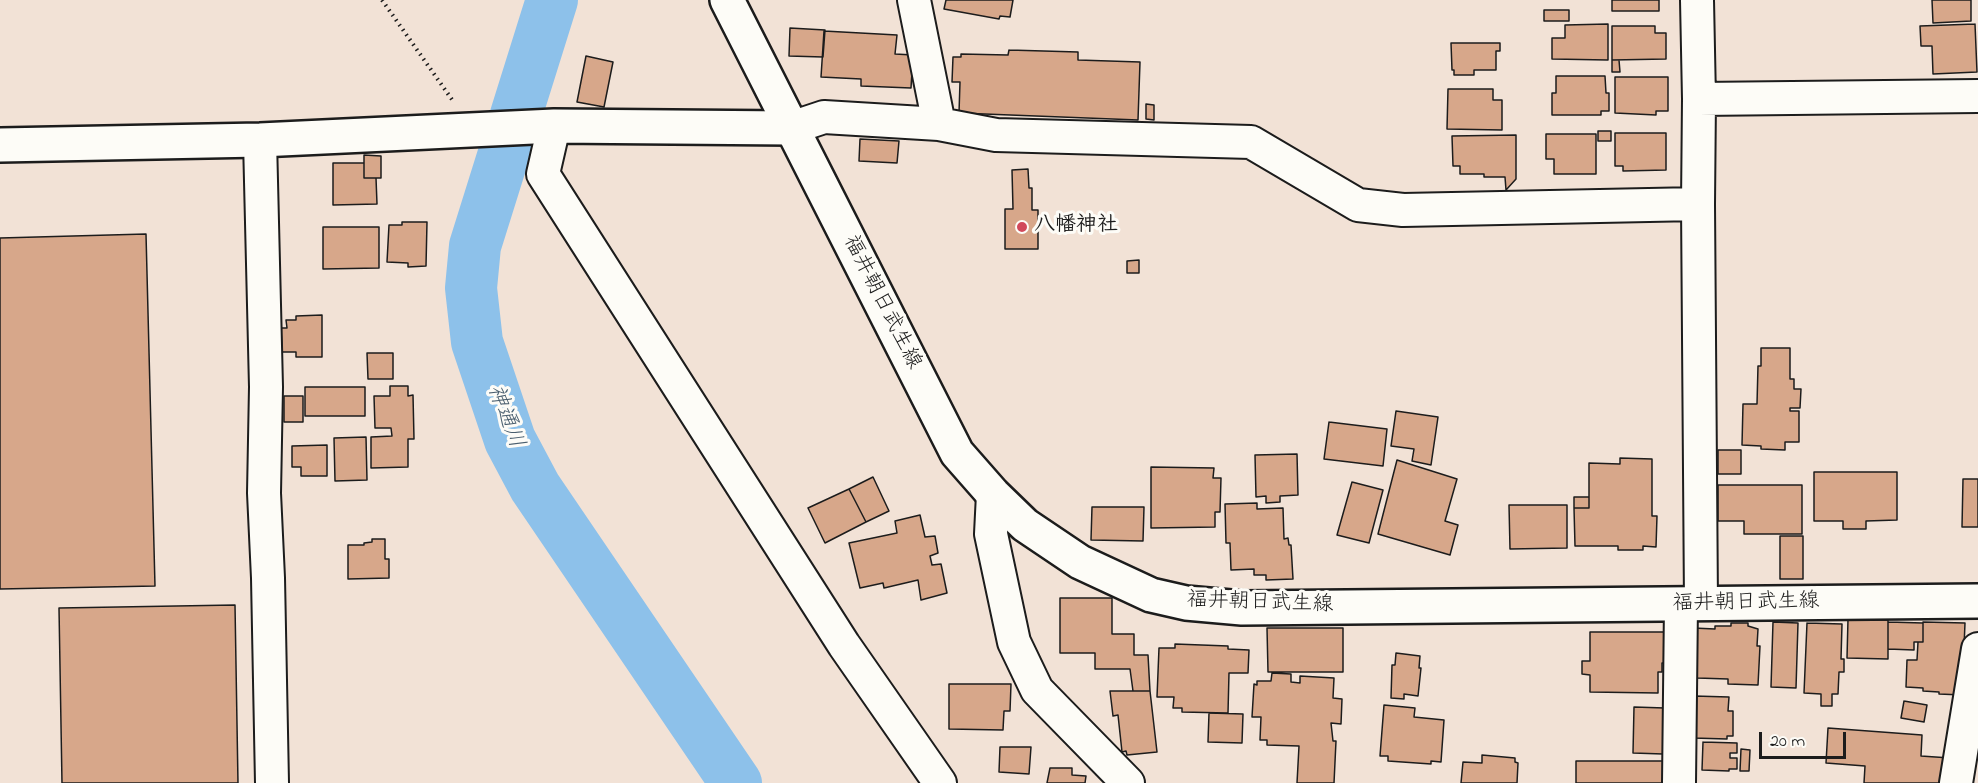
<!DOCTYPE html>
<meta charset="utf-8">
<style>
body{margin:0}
#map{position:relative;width:1978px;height:783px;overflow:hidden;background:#f2e2d6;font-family:"Indie Flower",sans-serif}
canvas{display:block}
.scale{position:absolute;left:1759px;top:732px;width:87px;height:27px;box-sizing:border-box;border:3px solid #1c1c1c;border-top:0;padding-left:8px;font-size:18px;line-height:21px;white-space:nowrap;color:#1c1c1c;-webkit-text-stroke:4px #fdfcf7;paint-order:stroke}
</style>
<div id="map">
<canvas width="1978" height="783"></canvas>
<div class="scale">20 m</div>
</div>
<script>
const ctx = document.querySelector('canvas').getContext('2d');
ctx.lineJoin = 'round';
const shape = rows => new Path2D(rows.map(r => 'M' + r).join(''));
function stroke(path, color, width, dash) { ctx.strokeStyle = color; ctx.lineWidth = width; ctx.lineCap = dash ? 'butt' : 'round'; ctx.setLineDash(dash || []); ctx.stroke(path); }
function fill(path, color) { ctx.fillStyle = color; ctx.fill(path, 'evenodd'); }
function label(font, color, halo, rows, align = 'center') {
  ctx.font = font + ' "Indie Flower","Klee One",sans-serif'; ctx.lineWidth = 6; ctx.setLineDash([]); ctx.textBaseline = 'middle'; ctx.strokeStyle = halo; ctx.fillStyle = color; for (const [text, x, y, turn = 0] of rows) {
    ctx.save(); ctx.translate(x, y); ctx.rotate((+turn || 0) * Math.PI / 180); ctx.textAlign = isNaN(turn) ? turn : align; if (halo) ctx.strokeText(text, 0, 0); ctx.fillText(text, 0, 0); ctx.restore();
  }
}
const river = shape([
 [552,0,475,246,471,288,477,342,510,440,535,487,736,783]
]);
const building = shape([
 [946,0,1013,0,1010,17,1000,16,999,19,944,9,946,0],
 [1612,0,1659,0,1659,11,1612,11,1612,0],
 [1932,0,1971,0,1971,21,1933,23,1932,0],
 [1544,10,1569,10,1569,21,1544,21,1544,10],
 [1608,24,1608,60,1552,59,1552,38,1565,38,1565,25,1608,24],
 [1975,24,1977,72,1933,74,1932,46,1921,46,1920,26,1975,24],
 [1612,26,1655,26,1655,33,1666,33,1666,59,1612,60,1612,26],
 [790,28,825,30,823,57,789,56,790,28],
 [824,31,897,35,895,54,913,55,911,88,861,86,861,79,821,77,824,31],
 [1451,43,1500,43,1500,51,1496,51,1496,70,1474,70,1474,75,1454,75,1454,70,1452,70,1451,43],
 [1009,50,1078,52,1078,60,1140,62,1138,120,959,113,960,82,952,82,953,57,961,57,961,54,1008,55,1009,50],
 [586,56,613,62,604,107,577,102,586,56],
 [1612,60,1619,60,1620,72,1612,72,1612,60],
 [1556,76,1605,76,1606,93,1609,93,1609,111,1601,111,1601,115,1552,115,1552,93,1556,93,1556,76],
 [1615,77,1668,77,1668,111,1656,111,1656,115,1615,113,1615,77],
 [1448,89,1493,89,1493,100,1502,100,1502,130,1447,129,1448,89],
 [1146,104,1154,105,1154,120,1146,119,1146,104],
 [1598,131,1611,131,1611,141,1598,141,1598,131],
 [1615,133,1666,133,1666,170,1623,171,1623,166,1615,166,1615,133],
 [1546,134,1596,134,1596,174,1554,174,1554,159,1546,159,1546,134],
 [1516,135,1516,179,1506,190,1505,177,1484,177,1484,174,1460,174,1460,166,1453,166,1452,136,1516,135],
 [860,139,899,141,897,163,859,161,860,139],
 [364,155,381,156,381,178,364,178,364,155],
 [333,163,364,163,364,178,376,178,377,204,333,205,333,163],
 [1028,169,1029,188,1032,188,1032,210,1038,210,1038,249,1005,249,1005,209,1013,209,1012,170,1028,169],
 [402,222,427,222,426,266,408,267,408,263,387,262,389,225,402,225,402,222],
 [323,227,379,227,379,268,323,269,323,227],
 [146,234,155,586,0,589,0,238,146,234],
 [1139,260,1139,273,1127,273,1127,261,1139,260],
 [322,315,322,357,296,357,296,352,282,352,281,328,287,328,286,320,296,320,296,316,322,315],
 [1761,348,1790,348,1790,379,1794,379,1794,389,1801,389,1800,408,1790,408,1790,411,1799,411,1799,442,1785,442,1785,450,1761,449,1761,446,1742,445,1743,404,1757,404,1758,366,1761,366,1761,348],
 [367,353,393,353,393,379,368,379,367,353],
 [390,386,408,386,408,396,413,395,414,439,408,439,408,467,371,468,371,437,392,436,391,428,375,428,374,396,390,396,390,386],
 [305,387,365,387,365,416,305,416,305,387],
 [284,396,303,396,303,422,284,422,284,396],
 [1396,411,1438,417,1431,465,1412,461,1414,449,1391,446,1396,411],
 [1329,422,1387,429,1383,466,1324,459,1329,422],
 [366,437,367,480,335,481,334,438,366,437],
 [327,445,327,476,301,476,301,467,292,467,292,446,327,445],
 [1718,450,1741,450,1741,474,1718,474,1718,450],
 [1297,454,1298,495,1280,496,1280,502,1266,503,1266,496,1256,497,1255,455,1297,454],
 [1620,458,1652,459,1652,516,1657,516,1656,547,1643,546,1643,550,1618,550,1618,546,1575,546,1574,508,1589,508,1589,463,1620,464,1620,458],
 [1397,460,1457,479,1445,521,1458,525,1450,555,1378,534,1397,460],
 [1151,467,1214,468,1213,478,1221,478,1220,512,1215,512,1215,527,1151,528,1151,467],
 [1814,472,1897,472,1897,520,1866,521,1866,529,1843,529,1843,521,1814,521,1814,472],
 [873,477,889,511,866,522,849,489,873,477],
 [1963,479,1978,479,1978,527,1962,527,1963,479],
 [1352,482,1383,490,1369,543,1337,535,1352,482],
 [1718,485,1802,485,1802,534,1744,534,1744,521,1718,521,1718,485],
 [849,489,866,522,825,543,808,508,849,489],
 [1574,497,1589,497,1589,508,1574,508,1574,497],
 [1257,503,1257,509,1283,508,1284,539,1288,538,1289,545,1291,545,1293,579,1266,580,1266,575,1254,575,1254,569,1231,570,1230,543,1226,543,1225,504,1257,503],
 [1509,505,1567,505,1567,548,1510,549,1509,505],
 [1092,507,1144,507,1143,541,1091,540,1092,507],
 [920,515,925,537,935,536,938,553,930,556,932,565,941,564,947,593,921,600,918,580,884,588,883,583,860,588,849,543,897,533,895,521,920,515],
 [1780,536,1803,536,1803,579,1780,579,1780,536],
 [372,539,385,539,385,559,389,559,389,578,348,579,348,545,364,545,364,543,372,542,372,539],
 [1060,598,1112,598,1112,634,1134,634,1134,655,1148,655,1150,691,1133,691,1130,669,1095,669,1095,653,1060,653,1060,598],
 [235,605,238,783,62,783,59,608,235,605],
 [1848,619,1888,620,1888,659,1847,658,1848,619],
 [1773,622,1798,623,1796,688,1771,687,1773,622],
 [1888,622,1923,623,1923,642,1914,642,1914,650,1888,649,1888,622],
 [1923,622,1965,623,1962,695,1939,694,1939,692,1923,691,1923,688,1906,687,1907,660,1917,660,1918,642,1923,642,1923,622],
 [1731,623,1748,623,1748,626,1758,629,1757,646,1760,646,1758,685,1728,684,1728,679,1697,678,1697,674,1692,674,1693,628,1715,629,1715,626,1731,626,1731,623],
 [1807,623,1842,624,1841,659,1844,659,1844,672,1839,672,1838,694,1832,694,1832,706,1821,706,1821,694,1804,693,1807,623],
 [1267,628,1343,628,1343,672,1268,672,1267,628],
 [1590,632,1669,632,1669,663,1662,663,1662,672,1658,672,1658,693,1590,692,1590,675,1582,674,1582,661,1590,661,1590,632],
 [1175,644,1228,646,1228,649,1249,650,1248,673,1229,673,1228,713,1182,712,1182,708,1173,708,1174,697,1157,697,1159,648,1175,648,1175,644],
 [1396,653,1420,656,1419,668,1421,668,1418,696,1404,694,1404,699,1391,698,1392,665,1395,665,1396,653],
 [1272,673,1291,674,1291,682,1300,683,1300,676,1334,678,1333,698,1342,699,1341,724,1331,723,1333,741,1336,741,1334,783,1297,783,1299,746,1267,745,1267,740,1260,740,1261,717,1252,717,1254,684,1257,685,1257,681,1271,681,1272,673],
 [949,684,1011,684,1010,711,1004,711,1003,730,949,729,949,684],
 [1110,691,1150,691,1157,752,1127,755,1126,751,1122,752,1118,715,1113,716,1110,691],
 [1694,696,1729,697,1728,711,1733,711,1733,736,1727,736,1727,739,1693,738,1694,696],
 [1904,701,1927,705,1924,722,1901,718,1904,701],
 [1384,705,1415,708,1414,717,1444,720,1441,762,1431,761,1431,764,1388,761,1388,756,1380,756,1384,705],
 [1634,707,1665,708,1663,754,1633,753,1634,707],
 [1209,713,1243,714,1242,743,1208,742,1209,713],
 [1828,728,1922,735,1921,756,1950,758,1948,783,1864,783,1865,766,1826,763,1828,728],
 [1703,742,1737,743,1737,753,1730,753,1730,758,1737,758,1737,769,1729,769,1729,771,1702,770,1703,742],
 [1000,747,1031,747,1029,774,999,772,1000,747],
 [1741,749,1750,750,1749,771,1740,771,1741,749],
 [1482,755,1515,758,1515,762,1518,763,1517,783,1461,783,1463,762,1482,763,1482,755],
 [1576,761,1663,761,1663,783,1576,783,1576,761],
 [1050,768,1072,768,1072,775,1086,776,1085,783,1047,783,1050,768]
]);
const path = shape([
 [382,0,453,101]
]);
const minor = shape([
 [914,0,939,124],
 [1697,0,1699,99,1698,204,1701,604],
 [1699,99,1978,96],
 [554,126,543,174,844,645,940,783],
 [791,128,824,117,939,124,996,135,1251,142,1358,205,1403,210,1698,204],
 [260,140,266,387,264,493,268,578,272,783],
 [993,494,991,534,1014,642,1037,690,1128,783],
 [1679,783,1681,604],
 [1956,783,1978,649]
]);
const tertiary = shape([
 [0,145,260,140,554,126,791,128]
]);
const primary = shape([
 [727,0,957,453,993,494,1025,525,1080,562,1151,595,1186,603,1242,608,1978,601]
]);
const markers = [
 [1022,227,6,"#d1495b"]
];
const poiNames = [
 ["八幡神社",1034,227]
];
const streetNames = [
 ["福井朝日武生線",881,303,63],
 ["福井朝日武生線",1260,604,2],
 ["福井朝日武生線",1746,604,-1]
];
const waterNames = [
 ["神通川",504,417,69]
];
stroke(river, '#8dc1ea', 52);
fill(building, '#d7a78a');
stroke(building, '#1c1c1c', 1.5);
stroke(minor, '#1c1c1c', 36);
stroke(tertiary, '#1c1c1c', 38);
stroke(primary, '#1c1c1c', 38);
stroke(path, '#1c1c1c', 4, [1.5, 4.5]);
stroke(minor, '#fdfcf7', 32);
stroke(tertiary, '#fdfcf7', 33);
stroke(primary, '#fdfcf7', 33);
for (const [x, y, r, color] of markers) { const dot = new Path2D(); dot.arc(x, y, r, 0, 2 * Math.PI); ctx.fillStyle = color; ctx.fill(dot); stroke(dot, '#fdfcf7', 2); }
label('bold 21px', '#1c1c1c', '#fdfcf7', poiNames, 'left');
label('21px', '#1c1c1c', '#fdfcf7', streetNames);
label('italic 22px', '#495e6e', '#fdfcf7', waterNames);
</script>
